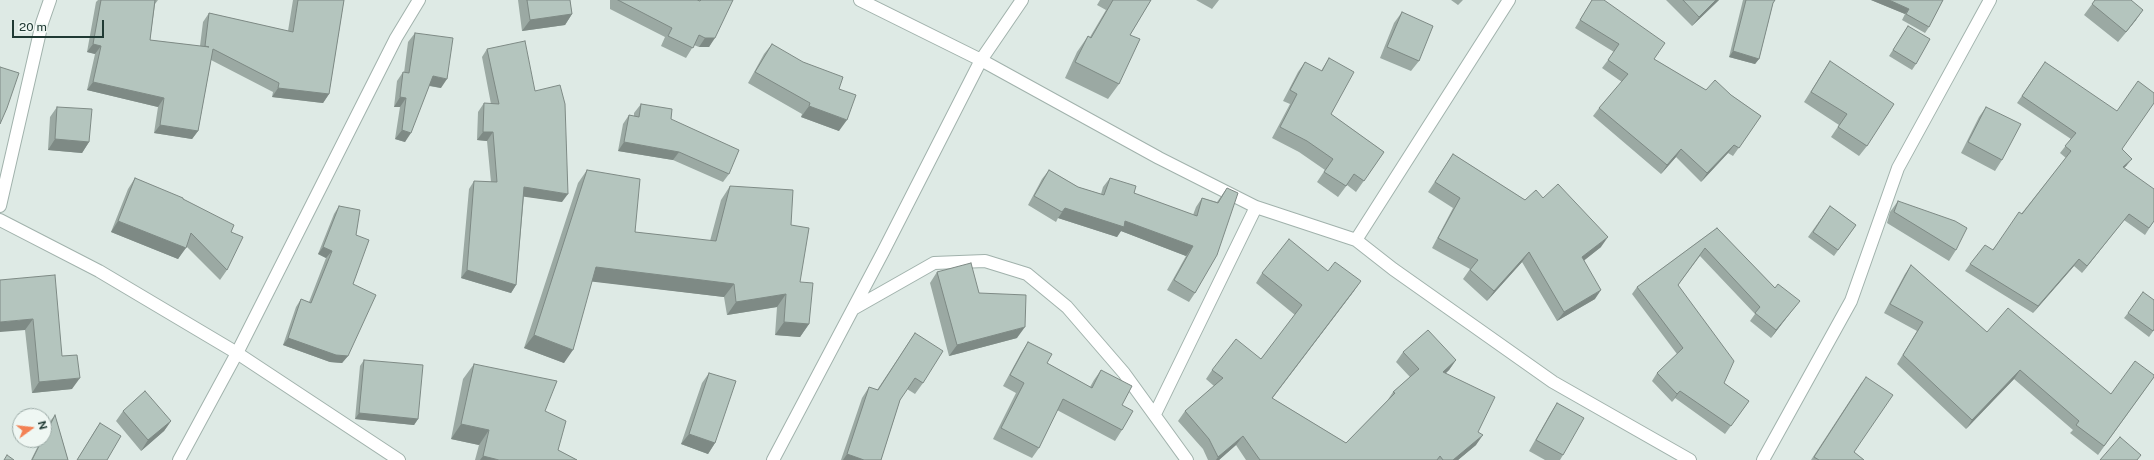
<!DOCTYPE html>
<style>
body{margin:0}
#map{position:relative;width:2154px;height:460px;overflow:hidden;background:#deeae5;font-family:"Public Sans",sans-serif}
canvas{display:block}
.north{position:absolute;left:12px;top:408px;width:40px;height:40px;box-sizing:border-box;background:#eff7f3;border:1px solid #9caba7;border-radius:50%;rotate:75deg;font-size:11px;font-weight:700;line-height:16px;text-align:center;color:#203a34}
.north::after{content:'';display:block;margin:auto;width:14px;height:18px;background:#f38154;clip-path:polygon(50% 0,100% 100%,50% 72%,0 100%)}
.scale{position:absolute;left:12px;top:20px;width:92px;height:18px;box-sizing:border-box;border:2px solid #203a34;border-top:0;padding-left:5px;font-size:12px;line-height:14px;white-space:nowrap;color:#203a34;-webkit-text-stroke:3px #eff7f3;paint-order:stroke}
</style>
<div id="map">
<canvas width="2154" height="460"></canvas>
<div class="north">N</div>
<div class="scale">20 m</div>
</div>
<script>
const ctx = document.querySelector('canvas').getContext('2d');
ctx.lineJoin = 'round';
const shape = rows => new Path2D(rows.map(r => 'M' + r).join(''));
function stroke(path, color, width, dash) { ctx.strokeStyle = color; ctx.lineWidth = width; ctx.lineCap = dash ? 'butt' : 'round'; ctx.setLineDash(dash || []); ctx.stroke(path); }
function fill(path, color) { ctx.fillStyle = color; ctx.fill(path, 'evenodd'); }
const minor = shape([
 [860,0,981,60,1159,158,1256,207,1356,240,1393,269,1553,382,1690,460],
 [0,206,42,23,50,0],
 [1356,240,1509,0],
 [853,309,934,263,985,261,1027,274,1067,307,1124,373,1187,460],
 [1155,414,1256,207],
 [179,460,237,353,396,38,419,0],
 [773,460,883,252,981,60,1022,0],
 [1763,460,1851,301,1898,168,1990,0]
]);
const tertiary = shape([
 [0,220,99,271,237,353,399,460]
]);
const wall = shape([
 [98,0,158,0,155,4,150,40,200,46,203,22,209,13,288,31,293,0,344,0,329,94,323,103,272,97,273,92,211,60,198,131,192,139,154,133,158,107,87,90,95,54,87,52,96,2],
 [518,0,570,0,572,14,565,25,522,31],
 [610,0,697,0,699,1,699,0,732,0,709,47,699,47,694,45,686,58,661,46,665,37,610,9],
 [1100,0,1151,0,1130,35,1119,84,1108,99,1065,78,1077,52,1088,36,1090,37,1106,10,1097,5],
 [1196,0,1219,0,1212,9],
 [1451,0,1463,0,1458,5],
 [1592,0,1604,0,1654,59,1706,90,1731,95,1761,116,1733,156,1728,153,1701,182,1676,157,1661,174,1593,116,1599,108,1622,82,1602,68,1614,52,1575,28],
 [1666,0,1719,0,1692,26],
 [1743,0,1775,0,1773,3,1759,59,1755,64,1729,57],
 [1871,0,1943,0,1929,27,1925,33,1902,20,1905,14],
 [2095,0,2136,20,2118,42,2084,15],
 [1402,12,1419,61,1411,71,1380,58,1394,23],
 [1908,26,1916,64,1912,70,1889,56],
 [415,33,441,88,429,86,405,142,395,139,400,107,394,107,397,81,403,72,404,73,408,42],
 [772,44,839,89,839,131,801,117,802,114,748,83,764,54],
 [487,49,535,91,562,202,524,196,516,285,511,293,461,278,469,189,474,181,491,182,487,141,477,140,478,112,484,103,491,104,482,57],
 [1329,58,1331,114,1384,152,1356,192,1347,185,1338,197,1317,182,1325,170,1299,152,1272,138,1290,104,1283,101,1298,72,1305,62,1321,71],
 [1830,61,1867,146,1859,156,1831,137,1839,125,1804,102,1823,72],
 [2040,69,2122,149,2127,165,2124,168,2154,221,2145,235,2124,220,2082,273,2074,266,2033,313,1965,271,1970,264,1993,249,2066,158,2060,153,2071,139,2017,103],
 [641,104,671,119,729,174,723,182,673,160,618,151,623,124,629,115,634,116,634,113],
 [57,107,89,142,82,153,48,150,50,117],
 [1986,107,2002,160,1995,171,1961,153,1979,117],
 [1453,154,1525,200,1543,198,1601,247,1584,260,1595,299,1557,321,1522,262,1487,301,1463,279,1470,269,1432,248,1453,208,1428,192],
 [587,170,635,232,710,241,721,200,730,186,791,225,800,282,809,324,800,337,775,335,777,307,727,315,724,297,592,281,564,363,524,348,578,183],
 [1049,170,1078,187,1101,194,1103,187,1110,178,1134,193,1193,215,1196,207,1202,198,1217,202,1227,188,1195,293,1189,302,1167,290,1186,256,1121,231,1117,237,1058,218,1056,222,1028,205,1042,179],
 [135,178,183,199,231,232,227,270,220,280,186,246,178,259,111,232,128,189],
 [1898,201,1956,250,1949,261,1887,223,1890,212],
 [339,206,356,235,348,356,342,363,330,362,283,345,296,307,301,299,309,302,326,258,318,254,334,214],
 [1830,206,1856,225,1834,256,1808,237],
 [1717,228,1775,288,1794,308,1771,338,1750,321,1755,314,1700,256,1678,285,1724,383,1749,401,1725,434,1675,398,1672,402,1652,381,1657,373,1677,354,1632,294,1637,287],
 [1911,265,1987,332,2111,394,2154,377,2098,455,2070,433,2073,430,2014,379,1966,429,1897,364,1917,331,1884,313,1905,274],
 [1328,271,1354,291,1272,398,1346,443,1387,401,1393,392,1410,377,1396,362,1403,352,1456,360,1449,370,1446,373,1478,432,1476,445,1458,460,1246,460,1236,445,1219,460,1208,460,1203,449,1178,421,1185,411,1214,386,1206,379,1212,370,1261,359,1295,315,1256,283,1262,273],
 [937,272,979,293,1017,338,949,356,930,283],
 [0,280,62,356,72,389,32,393,25,330],
 [2128,313,2154,330,2149,337,2124,318],
 [915,333,923,383,915,394,907,389,900,400,881,460,841,460,862,398,869,387,877,390],
 [1028,342,1047,363,1090,387,1094,380,1101,370,1122,405,1122,430,1115,441,1057,410,1039,448,1032,458,993,439,1016,393,1003,386,1021,353],
 [364,360,418,419,414,425,355,419,360,366],
 [474,364,545,411,558,450,577,460,475,460,479,445,451,439,463,379],
 [709,373,715,443,708,454,681,444,702,383],
 [1862,382,1854,452,1864,460,1811,460],
 [1557,403,1563,455,1560,460,1545,460,1529,451,1550,414],
 [123,411,171,421,164,431,141,451,116,421],
 [55,415,68,460,31,460,41,440,44,440,44,435,51,420],
 [100,423,107,460,77,460,96,429]
]);
const shadedWall = shape([
 [1716,0,1719,0,1692,26,1699,17],
 [1871,0,1889,0,1909,9,1905,14],
 [2143,10,2136,20,2118,42,2126,32],
 [572,14,565,25,522,31,530,20],
 [705,38,715,38,709,47,699,47],
 [93,44,101,46,95,54,87,52],
 [1733,51,1759,59,1755,64,1729,57],
 [433,76,447,79,441,88,426,85],
 [93,82,164,98,158,107,87,90],
 [278,88,329,94,323,103,272,97],
 [400,97,406,98,400,107,394,107],
 [809,106,847,120,839,131,801,117],
 [160,125,198,131,192,139,154,133],
 [402,130,411,133,405,142,395,139],
 [483,132,493,132,487,141,477,140],
 [55,139,89,142,82,153,48,150],
 [624,142,679,152,673,160,618,151],
 [1734,145,1728,153,1701,182,1707,173],
 [1681,149,1676,157,1661,174,1667,165],
 [2132,159,2127,165,2118,174,2123,167],
 [524,187,568,194,562,202,519,196],
 [1065,208,1125,221,1193,246,1186,256,1121,231,1117,237,1058,218],
 [2129,214,2124,220,2082,273,2087,266],
 [118,221,186,248,178,259,111,232],
 [1608,237,1601,247,1576,267,1582,257],
 [323,247,332,251,326,258,318,254],
 [1529,252,1522,262,1487,301,1494,291],
 [2079,259,2074,266,2033,313,2038,306],
 [596,267,734,284,724,297,587,281],
 [467,270,516,285,511,293,461,278],
 [1361,281,1354,291,1265,408,1272,398],
 [1601,290,1595,299,1557,321,1564,312],
 [786,294,777,307,727,315,736,302],
 [1800,301,1794,308,1771,338,1776,330],
 [33,319,25,330,0,332,0,322],
 [784,322,809,324,800,337,775,335],
 [1025,327,1017,338,949,356,957,345],
 [534,335,573,350,564,363,524,348],
 [288,338,348,356,342,363,330,362,283,345],
 [1456,360,1449,370,1437,381,1443,372],
 [2020,370,2014,379,1966,429,1972,420],
 [80,378,72,389,32,393,39,382],
 [1680,391,1675,398,1672,402,1677,394],
 [359,413,418,419,414,425,355,419],
 [171,421,164,431,141,451,148,440],
 [461,424,489,430,479,445,451,439],
 [689,434,715,443,708,454,681,444],
 [1483,435,1476,445,1458,460,1453,460],
 [1243,436,1236,445,1219,460,1216,460,1218,457],
 [847,454,864,460,843,460],
 [483,456,499,460,480,460]
]);
const building = shape([
 [101,0,155,0,150,40,209,47,205,46,209,13,293,32,298,0,344,0,329,94,278,88,279,83,213,49,198,131,160,125,164,98,93,82,101,46,93,44,101,0],
 [527,0,570,0,572,14,530,20,527,0],
 [618,0,697,0,700,1,701,0,733,0,715,38,705,38,699,35,693,48,668,36,672,28,618,0],
 [1113,0,1151,0,1130,35,1140,39,1119,84,1075,62,1088,36,1091,38,1113,0],
 [1592,0,1604,0,1665,43,1654,59,1706,90,1715,80,1731,95,1761,116,1739,148,1734,145,1707,173,1681,149,1667,165,1599,108,1628,74,1608,60,1619,44,1580,20,1592,0],
 [1683,0,1716,0,1699,17,1683,0],
 [1746,0,1775,0,1773,3,1759,59,1733,51,1746,0],
 [1889,0,1943,0,1929,27,1906,14,1909,9,1889,0],
 [2095,0,2131,0,2143,10,2126,32,2092,4,2095,0],
 [1402,12,1433,26,1419,61,1387,47,1402,12],
 [1908,26,1930,39,1916,64,1893,50,1908,26],
 [415,33,453,38,447,79,433,76,411,133,402,130,406,98,400,97,403,72,409,73,415,33],
 [525,41,535,91,560,85,565,104,568,194,524,187,516,285,467,270,474,181,497,182,493,132,483,132,484,103,499,104,487,49,525,41],
 [772,44,803,62,843,77,839,89,856,95,847,120,809,106,810,103,755,72,772,44],
 [1329,58,1354,72,1331,114,1384,152,1364,181,1354,174,1346,186,1324,172,1333,159,1307,141,1280,127,1297,94,1290,90,1305,62,1322,71,1329,58],
 [1830,61,1894,104,1867,146,1838,127,1847,114,1811,92,1830,61],
 [2045,62,2117,111,2138,81,2154,93,2154,103,2122,149,2132,159,2123,167,2154,189,2154,221,2149,228,2129,214,2087,266,2079,259,2038,306,1970,264,1985,245,1993,250,2019,212,2022,214,2071,151,2065,146,2076,133,2022,96,2045,62],
 [0,67,19,73,7,108,0,124,0,67],
 [641,104,672,109,671,119,739,150,729,174,679,152,624,142,629,115,639,117,641,104],
 [57,107,92,109,89,142,55,139,57,107],
 [1986,107,2021,124,2002,160,1968,142,1986,107],
 [1453,154,1525,200,1536,190,1543,198,1558,184,1608,237,1582,257,1601,290,1564,312,1529,252,1494,291,1470,270,1478,260,1438,238,1460,198,1435,182,1453,154],
 [587,170,640,179,635,232,716,241,730,186,793,190,791,225,809,228,800,282,813,283,809,324,784,322,786,294,736,302,734,284,596,267,573,350,534,335,587,170],
 [1049,170,1078,187,1104,195,1110,178,1136,186,1134,193,1197,216,1202,198,1218,203,1227,188,1238,193,1217,255,1195,293,1174,280,1193,246,1125,221,1124,227,1065,208,1062,212,1034,196,1049,170],
 [135,178,183,198,183,199,234,225,231,232,243,237,227,270,191,233,186,248,118,221,135,178],
 [1898,201,1955,221,1967,228,1956,250,1894,212,1898,201],
 [339,206,360,210,356,235,369,240,353,284,376,295,348,356,336,355,288,338,301,299,311,303,332,251,323,247,339,206],
 [1830,206,1856,225,1838,250,1813,232,1830,206],
 [1717,228,1775,288,1778,284,1800,301,1776,330,1755,313,1760,307,1705,248,1678,285,1734,361,1724,383,1749,401,1731,426,1680,391,1677,394,1657,373,1683,348,1637,287,1717,228],
 [1289,239,1328,271,1335,262,1361,281,1272,398,1346,443,1395,393,1393,392,1419,369,1403,352,1428,330,1456,360,1443,372,1495,397,1478,432,1483,435,1453,460,1443,460,1440,456,1437,460,1260,460,1243,436,1218,457,1209,439,1185,411,1223,378,1212,370,1236,339,1261,359,1302,305,1262,273,1289,239],
 [971,263,979,293,1026,295,1025,327,957,345,937,272,971,263],
 [1911,265,1987,332,2008,308,2111,394,2135,361,2154,375,2154,377,2104,446,2076,425,2079,421,2020,370,1972,420,1903,355,1923,322,1890,304,1911,265],
 [55,275,62,356,77,355,80,378,39,382,33,319,0,322,0,280,55,275],
 [2143,292,2154,300,2154,329,2153,331,2128,313,2143,292],
 [915,333,943,351,923,383,915,378,900,400,881,460,864,460,847,454,869,387,878,390,915,333],
 [1028,342,1052,354,1047,363,1092,388,1101,370,1132,386,1122,405,1133,411,1122,430,1063,399,1039,448,1001,428,1024,383,1010,375,1028,342],
 [364,360,423,365,418,419,359,413,364,360],
 [474,364,557,381,545,411,566,421,558,450,577,460,499,460,483,456,489,430,461,424,474,364],
 [709,373,736,381,715,443,689,434,709,373],
 [1866,377,1893,395,1854,452,1864,460,1819,460,1814,457,1866,377],
 [145,391,171,421,148,440,123,411,145,391],
 [1557,403,1584,418,1563,455,1536,440,1557,403],
 [55,415,68,460,32,460,42,440,44,440,44,437,55,415],
 [100,423,121,436,107,460,77,460,100,423],
 [2120,437,2141,455,2137,460,2100,460,2120,437],
 [7,455,14,460,4,460,7,455]
]);
stroke(minor, '#a1b2ac', 14);
stroke(tertiary, '#a1b2ac', 14);
stroke(minor, '#fff', 12);
stroke(tertiary, '#fff', 12);
fill(wall, '#9ba9a3');
fill(shadedWall, '#7e8a85');
fill(building, '#b4c5be');
stroke(building, '#7e8a85', 1);
</script>
